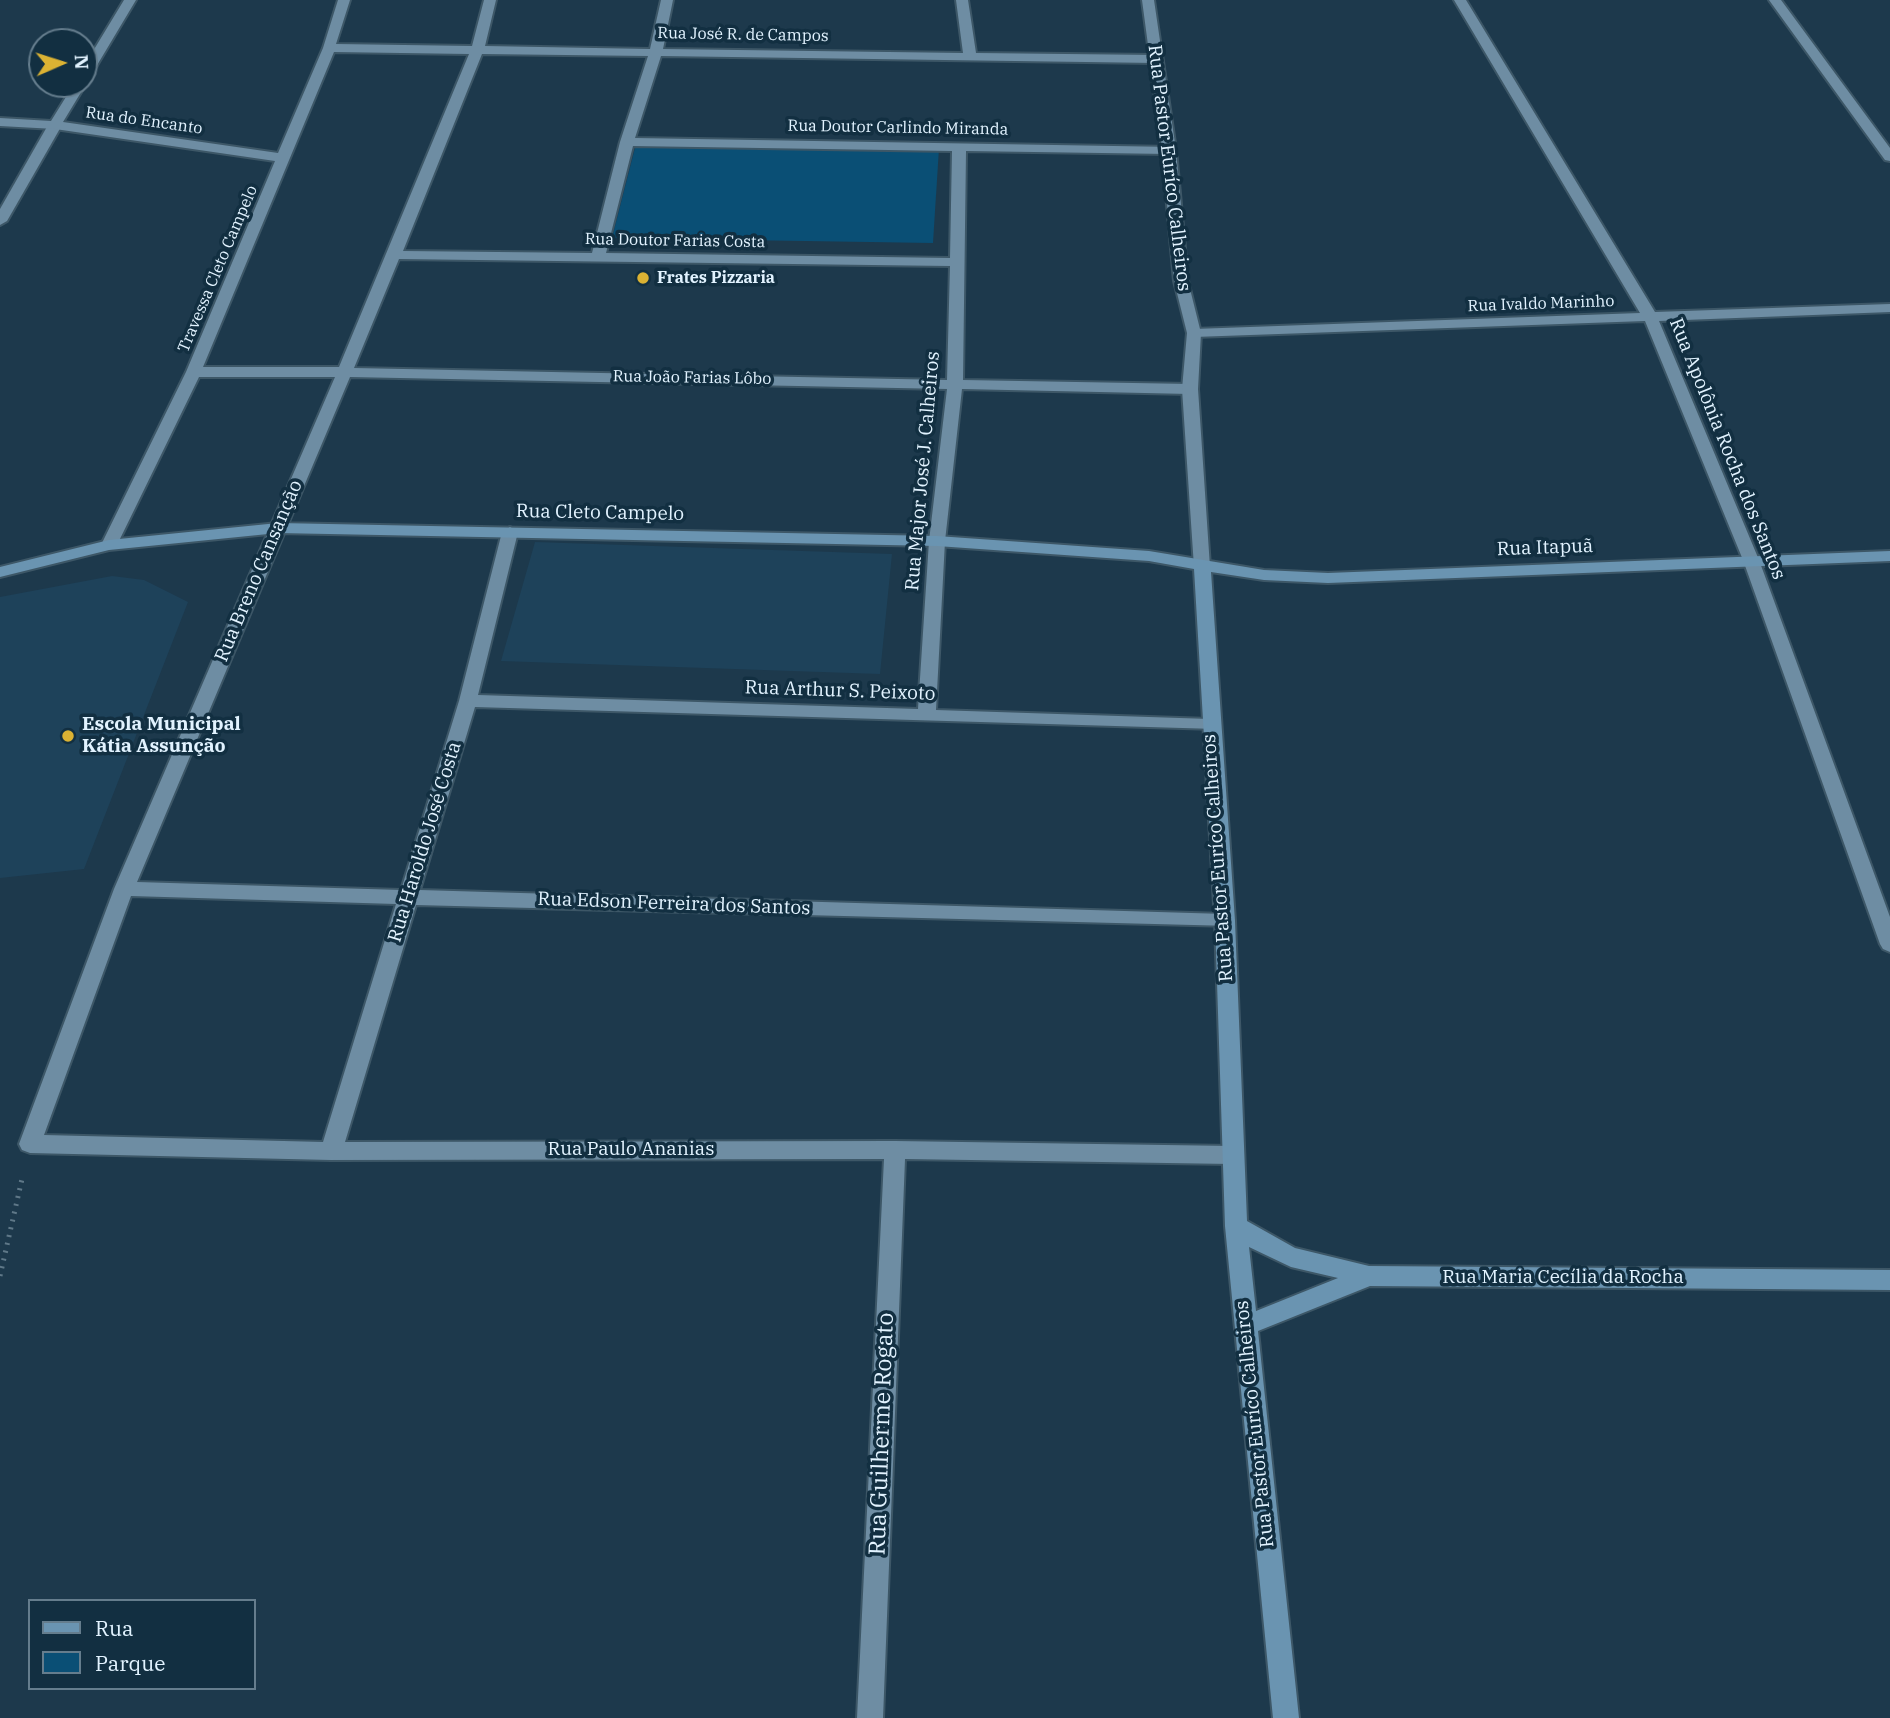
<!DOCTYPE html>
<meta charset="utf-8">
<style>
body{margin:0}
#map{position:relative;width:1890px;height:1718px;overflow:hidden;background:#1d394c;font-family:"IBM Plex Serif",serif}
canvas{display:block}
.legend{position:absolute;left:28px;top:1599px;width:228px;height:91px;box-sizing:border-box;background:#122f41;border:2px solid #657d8d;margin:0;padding:9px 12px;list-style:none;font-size:21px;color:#e2f3ff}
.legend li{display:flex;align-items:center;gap:14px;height:35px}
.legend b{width:35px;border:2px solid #657d8d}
.north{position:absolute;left:28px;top:28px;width:70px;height:70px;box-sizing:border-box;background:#122f41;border:2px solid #657d8d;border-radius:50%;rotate:87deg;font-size:19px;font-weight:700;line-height:28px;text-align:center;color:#e2f3ff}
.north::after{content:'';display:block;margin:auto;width:24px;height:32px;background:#dbb233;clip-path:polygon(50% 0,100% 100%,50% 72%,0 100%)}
</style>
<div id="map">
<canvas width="1890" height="1718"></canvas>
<ul class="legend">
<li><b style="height:9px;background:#6a94b1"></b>Rua</li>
<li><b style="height:19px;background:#0a4f75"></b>Parque</li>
</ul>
<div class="north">N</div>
</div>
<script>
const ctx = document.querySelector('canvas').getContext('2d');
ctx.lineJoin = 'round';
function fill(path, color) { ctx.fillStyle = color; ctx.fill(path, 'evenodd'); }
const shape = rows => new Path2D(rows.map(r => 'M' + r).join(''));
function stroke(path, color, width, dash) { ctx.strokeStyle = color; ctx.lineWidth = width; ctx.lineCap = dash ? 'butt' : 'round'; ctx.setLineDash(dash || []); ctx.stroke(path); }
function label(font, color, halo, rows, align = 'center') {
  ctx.font = font + ' "IBM Plex Serif",serif'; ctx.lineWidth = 7; ctx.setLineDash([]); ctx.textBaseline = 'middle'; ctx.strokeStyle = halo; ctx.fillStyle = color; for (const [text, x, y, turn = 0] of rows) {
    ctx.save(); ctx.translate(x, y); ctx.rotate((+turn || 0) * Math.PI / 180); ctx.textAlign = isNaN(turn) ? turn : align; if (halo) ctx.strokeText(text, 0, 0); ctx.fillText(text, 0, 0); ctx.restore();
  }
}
const built = shape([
 [535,542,892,554,880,674,501,661],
 [112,576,144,580,188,602,84,869,0,878,0,597]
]);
const green = shape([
 [636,144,939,148,933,243,612,238]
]);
const path = shape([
 [0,1276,22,1179]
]);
const service = shape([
 [55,121,62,125,7,221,0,225,0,209,48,125,55,121]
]);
const minor = shape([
 [124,0,136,0,90,77,84,81,84,66,124,0],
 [338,0,350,0,336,44,472,46,484,0,496,0,485,46,650,49,661,0,673,0,663,49,963,53,956,0,968,0,976,53,1156,55,1162,59,1156,63,661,56,635,138,1174,147,1176,150,1169,154,966,151,963,380,1190,384,1198,389,1190,394,962,389,945,541,936,710,1210,719,1219,725,1216,729,475,707,420,890,1225,914,1232,916,1235,921,1232,926,416,905,345,1142,895,1141,1232,1146,1240,1149,1243,1155,1240,1161,1232,1164,905,1159,883,1718,857,1718,884,1159,331,1160,30,1153,22,1150,19,1144,114,889,335,377,199,377,117,545,115,549,103,549,101,545,186,372,275,161,55,129,0,126,0,118,51,121,74,84,84,84,84,81,86,84,63,122,278,153,323,48,338,0],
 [334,52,469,54,339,367,203,367,334,52],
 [482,54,648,56,620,142,592,253,403,251,482,54],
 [633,146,952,151,950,258,606,253,633,146],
 [399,259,950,266,947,380,354,368,399,259],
 [350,377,947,389,929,541,918,709,478,695,518,532,510,527,502,532,459,701,401,890,137,882,350,377],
 [131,896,396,904,323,1142,44,1135,131,896],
 [1454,0,1466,0,1655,312,1890,304,1890,312,1659,321,1759,560,1890,917,1890,952,1883,949,1880,944,1743,560,1645,321,1194,337,1187,333,1194,329,1640,313,1454,0],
 [1769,0,1781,0,1890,148,1890,161,1885,160,1769,0]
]);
const tertiary = shape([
 [1142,0,1154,0,1176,150,1188,281,1201,333,1198,389,1210,567,1202,572,1194,567,1182,389,1187,333,1174,281,1162,150,1142,0]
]);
const secondary = shape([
 [278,523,937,536,1149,551,1264,570,1328,573,1890,551,1890,561,1328,583,1264,580,1211,572,1235,921,1247,1221,1295,1248,1369,1266,1890,1270,1890,1290,1370,1286,1258,1331,1299,1718,1273,1718,1225,1226,1215,921,1194,569,1149,561,937,546,278,533,109,550,0,577,0,567,109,540,278,523],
 [1249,1247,1291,1267,1338,1278,1256,1311,1249,1247]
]);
const markers = [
 [643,278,7,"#dbb233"],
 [68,736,7,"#dbb233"]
];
const farStreetnames = [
 ["Rua José R. de Campos",743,35,1],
 ["Rua do Encanto",144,121,8],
 ["Rua Doutor Carlindo Miranda",898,128,1],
 ["Rua Doutor Farias Costa",675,241,1],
 ["Travessa Cleto Campelo",218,269,-67],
 ["Rua Ivaldo Marinho",1541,304,-2],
 ["Rua João Farias Lôbo",692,378,1]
];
const farPoinames = [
 ["Frates Pizzaria",657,278]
];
const streetNames = [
 ["Rua Pastor Euríco Calheiros",1169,168,83],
 ["Rua Apolônia Rocha dos Santos",1727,449,68],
 ["Rua Major José J. Calheiros",923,471,-85],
 ["Rua Cleto Campelo",600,513,1],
 ["Rua Itapuã",1545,548,-2],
 ["Rua Breno Cansanção",259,571,-67],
 ["Rua Arthur S. Peixoto",840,691,2],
 ["Rua Haroldo José Costa",425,842,-73],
 ["Rua Pastor Euríco Calheiros",1218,858,-94],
 ["Rua Edson Ferreira dos Santos",674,904,2],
 ["Rua Paulo Ananias",631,1150],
 ["Rua Maria Cecília da Rocha",1563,1278],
 ["Rua Pastor Euríco Calheiros",1255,1424,-96]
];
const poiNames = [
 ["Escola Municipal",82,725],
 ["Kátia Assunção",82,747]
];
const nearStreetnames = [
 ["Rua Guilherme Rogato",882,1434,-88]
];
fill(built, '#1e425a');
fill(green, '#0a4f75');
stroke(service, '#3d5767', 4);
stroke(minor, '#3d5767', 4);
stroke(tertiary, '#3d5767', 4);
stroke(secondary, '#3d5767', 4);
stroke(path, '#5f7888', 5, [2, 6]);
fill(service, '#6e8da3');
fill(minor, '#6e8da3');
fill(tertiary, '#6e8da3');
fill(secondary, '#6a94b1');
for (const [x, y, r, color] of markers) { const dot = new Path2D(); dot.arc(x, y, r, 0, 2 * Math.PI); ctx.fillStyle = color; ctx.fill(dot); stroke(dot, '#122f41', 2.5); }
label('16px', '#e2f3ff', '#122f41', farStreetnames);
label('bold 16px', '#e2f3ff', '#122f41', farPoinames, 'left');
label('19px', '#e2f3ff', '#122f41', streetNames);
label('bold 19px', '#e2f3ff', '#122f41', poiNames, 'left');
label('23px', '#e2f3ff', '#122f41', nearStreetnames);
</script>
